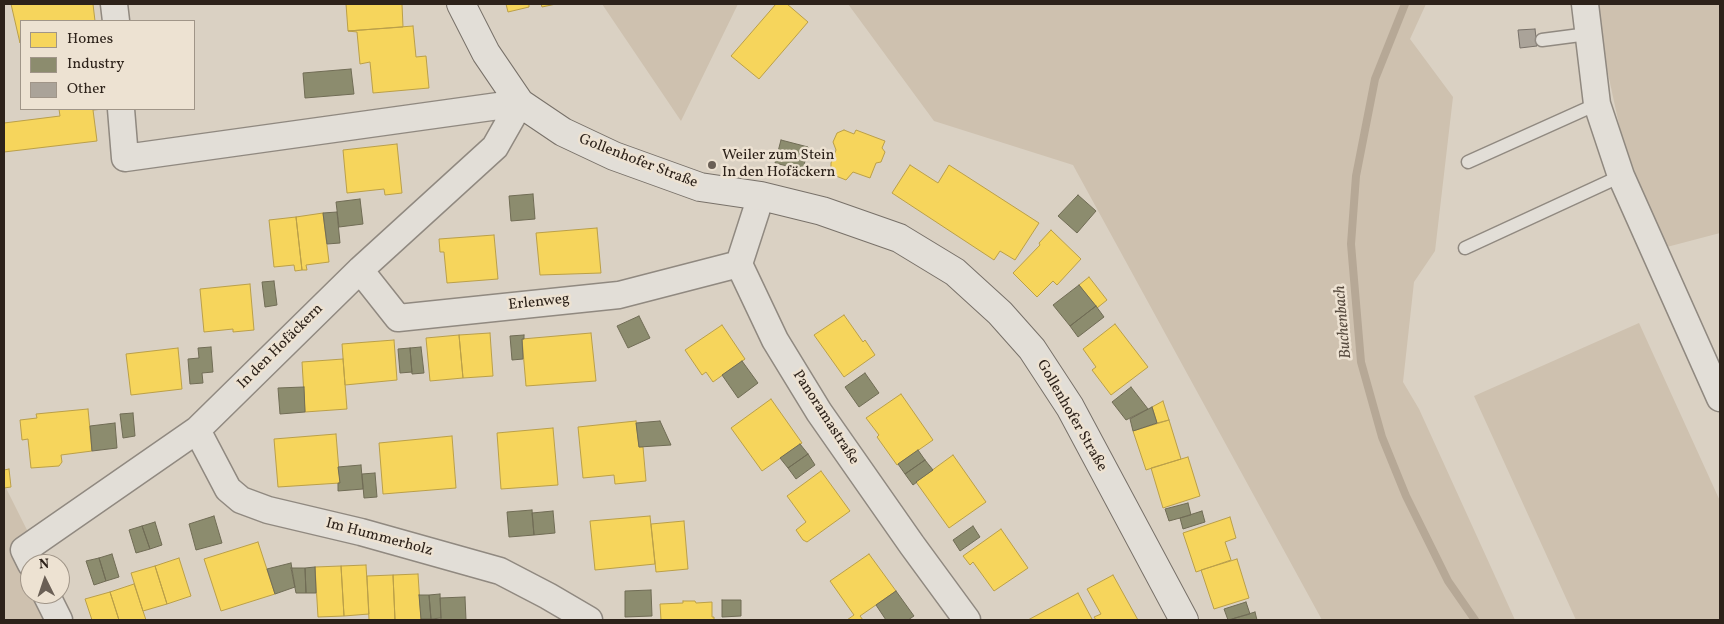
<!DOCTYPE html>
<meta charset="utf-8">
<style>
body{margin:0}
#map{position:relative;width:1724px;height:624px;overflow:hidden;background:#dad1c3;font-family:Vollkorn,serif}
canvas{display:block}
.frame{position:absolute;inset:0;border:5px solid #2d221a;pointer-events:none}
.legend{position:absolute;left:20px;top:20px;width:175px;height:90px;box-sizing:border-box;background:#ede2d2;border:1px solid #a09588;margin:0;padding:6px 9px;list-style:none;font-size:15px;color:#2d221a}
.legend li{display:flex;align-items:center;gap:10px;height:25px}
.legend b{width:25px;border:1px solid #a09588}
.north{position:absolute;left:20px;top:554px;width:50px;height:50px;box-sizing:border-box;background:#ede2d2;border:1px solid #a09588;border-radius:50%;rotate:356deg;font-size:14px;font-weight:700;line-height:20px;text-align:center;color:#2d221a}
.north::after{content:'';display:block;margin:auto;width:18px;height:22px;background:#6a5f55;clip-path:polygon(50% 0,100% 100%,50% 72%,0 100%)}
</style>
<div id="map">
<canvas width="1724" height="624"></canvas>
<div class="frame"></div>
<ul class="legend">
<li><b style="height:14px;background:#f6d55c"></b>Homes</li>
<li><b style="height:14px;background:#8c8c6e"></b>Industry</li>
<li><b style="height:14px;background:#aaa399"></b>Other</li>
</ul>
<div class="north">N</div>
</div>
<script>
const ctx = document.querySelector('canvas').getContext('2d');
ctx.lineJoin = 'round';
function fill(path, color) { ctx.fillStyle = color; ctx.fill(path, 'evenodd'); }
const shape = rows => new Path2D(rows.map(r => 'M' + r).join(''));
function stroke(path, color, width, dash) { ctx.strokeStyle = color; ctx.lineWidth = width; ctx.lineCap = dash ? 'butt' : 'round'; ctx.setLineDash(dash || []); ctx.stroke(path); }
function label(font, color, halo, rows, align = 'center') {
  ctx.font = font + ' Vollkorn,serif'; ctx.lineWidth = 5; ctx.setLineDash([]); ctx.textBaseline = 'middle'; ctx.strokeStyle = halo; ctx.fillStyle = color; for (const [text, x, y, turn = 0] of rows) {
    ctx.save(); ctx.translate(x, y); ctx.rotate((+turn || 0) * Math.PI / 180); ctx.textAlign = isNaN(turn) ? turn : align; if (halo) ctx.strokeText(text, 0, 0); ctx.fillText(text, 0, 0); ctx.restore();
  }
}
const green = shape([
 [602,4,738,4,681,121],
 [848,4,1426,4,1410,39,1453,97,1435,251,1414,282,1403,382,1419,409,1515,620,1322,620,1073,165,934,121],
 [1599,4,1720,4,1720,233,1663,248,1626,157,1604,55],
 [1639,323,1720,501,1720,620,1576,620,1474,396],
 [4,484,30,536,30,594,38,594,51,620,4,620]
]);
const homes = shape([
 [11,4,93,4,95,21,21,21,20,43,11,4],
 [346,4,402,4,403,27,348,31,346,4],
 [506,4,529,4,529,7,508,12,506,4],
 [541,4,556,4,542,7,541,4],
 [776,4,787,4,808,22,759,79,731,56,776,4],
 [413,26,416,57,426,56,429,88,373,93,370,62,360,64,357,32,348,31,413,26],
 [59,109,104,109,93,110,97,141,4,152,4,123,60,116,59,109],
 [844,130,854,134,856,130,885,141,882,148,885,152,881,162,876,163,870,178,853,172,846,180,831,174,831,163,836,150,833,142,837,133,844,130],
 [397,144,402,193,385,195,384,189,347,193,343,150,397,144],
 [910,165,938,183,949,165,1039,223,1015,260,1000,251,994,260,892,193,910,165],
 [323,213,329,262,306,265,307,270,302,270,296,217,323,213],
 [296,217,302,270,295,271,294,265,274,267,269,220,296,217],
 [597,228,601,273,540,275,536,233,597,228],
 [1051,230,1081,259,1057,285,1053,281,1037,297,1013,273,1040,245,1039,243,1051,230],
 [494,235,498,279,447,283,444,252,440,252,439,239,494,235],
 [1089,277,1107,300,1097,308,1079,285,1089,277],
 [250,284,254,330,233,332,233,329,204,332,200,289,250,284],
 [844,315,863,342,865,340,875,355,844,377,814,335,844,315],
 [1115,324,1148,367,1111,395,1092,370,1096,367,1083,349,1115,324],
 [722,325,745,359,713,382,706,372,702,375,685,350,722,325],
 [490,333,493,376,463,378,459,335,490,333],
 [591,333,596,381,526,386,522,339,591,333],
 [459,335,463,378,430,381,426,338,459,335],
 [394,340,397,380,345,385,342,344,394,340],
 [178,348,182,389,131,395,126,354,178,348],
 [343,359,347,409,305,412,302,362,343,359],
 [901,394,933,440,897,465,877,437,879,435,866,418,901,394],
 [771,399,802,443,762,471,731,428,771,399],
 [1163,401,1169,420,1157,423,1152,407,1163,401],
 [88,409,92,451,61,455,62,462,59,466,31,468,28,439,22,440,20,420,37,418,36,414,88,409],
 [1169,420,1181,459,1146,470,1133,431,1169,420],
 [636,421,639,447,643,447,646,481,615,484,614,475,583,478,578,427,636,421],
 [553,428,558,485,501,489,497,433,553,428],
 [336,434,340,483,278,487,274,439,336,434],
 [452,436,456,488,383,494,379,443,452,436],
 [953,455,986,502,949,528,916,482,953,455],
 [1188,457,1200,496,1163,508,1151,468,1188,457],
 [9,469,11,487,4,488,4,470,9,469],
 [821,471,850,511,807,542,803,540,796,530,806,522,787,496,821,471],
 [650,516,655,564,595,570,590,521,650,516],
 [1230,517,1236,538,1225,542,1231,560,1196,572,1183,533,1230,517],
 [684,521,688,569,656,572,651,524,684,521],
 [1001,529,1028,568,994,591,973,562,970,565,963,556,1001,529],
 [258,542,275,594,221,611,204,559,258,542],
 [869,554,896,591,860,616,863,620,847,620,854,615,830,581,869,554],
 [179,558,191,596,167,604,155,566,179,558],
 [1237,559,1249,598,1214,609,1201,570,1237,559],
 [366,565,369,614,344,616,341,566,366,565],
 [155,566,167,604,143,611,131,573,155,566],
 [341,566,344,616,318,617,315,567,341,566],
 [418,574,421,620,395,620,393,575,418,574],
 [393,575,395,620,369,620,367,576,393,575],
 [1113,575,1138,620,1096,620,1094,617,1101,614,1087,589,1113,575],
 [134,584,146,620,119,620,110,592,134,584],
 [110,592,119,620,92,620,85,599,110,592],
 [1078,593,1092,619,1089,620,1028,620,1078,593],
 [683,601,695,601,696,603,712,602,712,617,714,617,714,620,661,620,660,604,683,603,683,601]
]);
const industry = shape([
 [351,69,354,94,305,98,303,73,351,69],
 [781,140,808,147,803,170,775,163,781,140],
 [533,194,535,219,511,221,509,196,533,194],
 [1078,195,1096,211,1077,233,1058,216,1078,195],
 [360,199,363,224,339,227,336,202,360,199],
 [337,212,340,243,327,244,323,213,337,212],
 [274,281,277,305,265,307,262,282,274,281],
 [1079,285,1096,306,1070,326,1053,305,1079,285],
 [1096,306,1104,317,1078,337,1070,326,1096,306],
 [639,316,650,338,628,348,617,326,639,316],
 [524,335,524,339,522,339,523,359,512,360,510,336,524,335],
 [211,347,213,372,202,373,203,383,190,384,188,359,199,358,198,348,211,347],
 [421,347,424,373,412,374,410,348,421,347],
 [410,348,412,372,400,373,398,349,410,348],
 [742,361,758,383,738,398,722,375,742,361],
 [865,373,879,393,859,407,845,387,865,373],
 [304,387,305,412,280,414,278,388,304,387],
 [1131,387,1148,409,1126,420,1112,402,1131,387],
 [1152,407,1157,423,1133,431,1130,419,1152,407],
 [133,413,135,436,123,438,120,414,133,413],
 [660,421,671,445,639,447,636,423,660,421],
 [115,423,117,448,92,451,90,426,115,423],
 [800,444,808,454,788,468,780,458,800,444],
 [918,450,925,460,905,474,898,464,918,450],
 [808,454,815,465,796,479,788,468,808,454],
 [925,460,933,470,916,482,917,482,913,485,905,474,925,460],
 [361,465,363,489,338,491,338,483,340,483,338,467,361,465],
 [375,473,377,497,364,498,362,474,375,473],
 [1188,503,1191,515,1169,521,1165,509,1188,503],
 [532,510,534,535,509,537,507,512,532,510],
 [553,511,555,533,534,535,532,513,553,511],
 [1202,511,1205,522,1183,529,1180,518,1202,511],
 [214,516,222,543,196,550,189,524,214,516],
 [155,522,162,545,150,549,142,526,155,522],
 [142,526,150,549,136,553,129,530,142,526],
 [973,526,980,537,960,551,953,540,973,526],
 [112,554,119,577,106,581,99,558,112,554],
 [99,558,106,581,94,585,86,561,99,558],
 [291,563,295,587,275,594,267,569,291,563],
 [315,567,316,593,306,593,305,568,315,567],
 [291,568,305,568,306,593,296,593,291,568],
 [651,590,652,616,625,617,625,591,651,590],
 [896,591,914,616,908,620,886,620,876,605,896,591],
 [440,594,441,618,431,619,429,595,440,594],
 [419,595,429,595,431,619,421,619,419,595],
 [465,597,466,620,441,620,440,598,465,597],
 [722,600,741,600,741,616,722,617,722,600],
 [1246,602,1250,614,1228,620,1224,609,1246,602],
 [1255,612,1257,620,1233,620,1232,619,1255,612]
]);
const stream = shape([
 [1405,4,1375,79,1356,176,1351,244,1361,362,1382,437,1406,496,1448,581,1475,620]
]);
const building = shape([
 [1535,29,1537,46,1520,48,1518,30,1535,29]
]);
const lane = shape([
 [1542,40,1588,34],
 [1468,162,1597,104],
 [1465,248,1621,176]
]);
const street = shape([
 [114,4,116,21],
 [1585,4,1597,104,1621,176,1720,398],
 [121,109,125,158,520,103],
 [761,196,739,264,775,340,819,412,912,545,967,620],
 [360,270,398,318,619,295,739,264],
 [197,430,228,489,241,500,268,510,361,532,500,571,548,596,589,620],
 [31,564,24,550,197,430,360,270,495,147,520,103],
 [46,594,59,620]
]);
const secondary = shape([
 [461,4,486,53,520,103,563,132,614,156,700,187,761,196,822,211,899,238,955,272,1000,313,1032,349,1070,407,1184,620]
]);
const markers = [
 [712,165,5,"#6a5f55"]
];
const poiNames = [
 ["Weiler zum Stein",722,156],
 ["In den Hofäckern",722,173]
];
const streetNames = [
 ["Gollenhofer Straße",638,162,21],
 ["Erlenweg",539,303,-6],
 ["In den Hofäckern",281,347,-45],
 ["Gollenhofer Straße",1071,416,60],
 ["Panoramastraße",825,418,57],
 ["Im Hummerholz",379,538,15]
];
const waterNames = [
 ["Buchenbach",1344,322,-95]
];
fill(green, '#cec1af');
fill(homes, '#f6d55c');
stroke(homes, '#ba9f48', 1);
fill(industry, '#8c8c6e');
stroke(industry, '#706c55', 1);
stroke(stream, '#b6a896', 8);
fill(building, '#aaa399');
stroke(building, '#787169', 1);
stroke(lane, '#908980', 15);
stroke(street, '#908980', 29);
stroke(secondary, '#787169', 30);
stroke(lane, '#e2ded7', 12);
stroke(street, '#e2ded7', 26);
stroke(secondary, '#e2ded7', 28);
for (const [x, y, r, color] of markers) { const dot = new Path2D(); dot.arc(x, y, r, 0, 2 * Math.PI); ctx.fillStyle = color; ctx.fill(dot); stroke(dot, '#ede2d2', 2); }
label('15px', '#2d221a', '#ede2d2', poiNames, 'left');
label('15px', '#2d221a', '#ede2d2', streetNames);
label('italic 16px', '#574b3f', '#ede2d2', waterNames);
</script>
